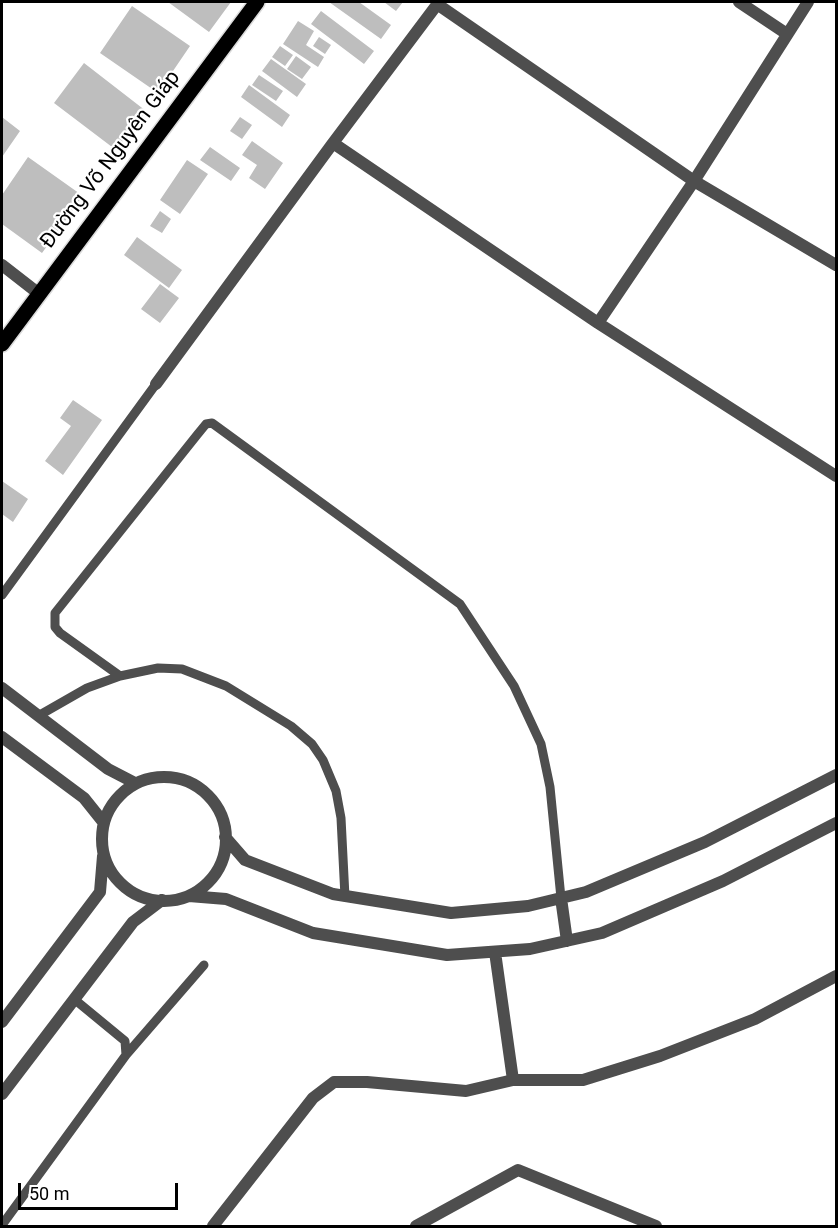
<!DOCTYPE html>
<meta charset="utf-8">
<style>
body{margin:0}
#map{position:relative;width:838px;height:1228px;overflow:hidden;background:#fff;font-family:Roboto,sans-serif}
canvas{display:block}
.frame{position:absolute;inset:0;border:3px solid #000;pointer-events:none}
.scale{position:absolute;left:18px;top:1183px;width:160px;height:27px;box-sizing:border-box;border:3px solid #000;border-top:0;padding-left:8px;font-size:18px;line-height:21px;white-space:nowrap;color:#000;-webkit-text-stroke:4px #fff;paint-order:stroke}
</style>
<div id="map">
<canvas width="838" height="1228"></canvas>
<div class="frame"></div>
<div class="scale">50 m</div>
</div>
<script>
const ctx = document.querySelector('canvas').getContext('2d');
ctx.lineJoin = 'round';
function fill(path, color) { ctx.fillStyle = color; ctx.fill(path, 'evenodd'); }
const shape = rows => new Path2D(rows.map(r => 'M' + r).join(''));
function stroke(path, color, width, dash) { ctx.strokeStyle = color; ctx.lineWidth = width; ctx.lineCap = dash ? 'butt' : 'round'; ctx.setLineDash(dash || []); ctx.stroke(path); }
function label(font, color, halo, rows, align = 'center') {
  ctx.font = font + ' Roboto,sans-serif'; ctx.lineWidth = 4.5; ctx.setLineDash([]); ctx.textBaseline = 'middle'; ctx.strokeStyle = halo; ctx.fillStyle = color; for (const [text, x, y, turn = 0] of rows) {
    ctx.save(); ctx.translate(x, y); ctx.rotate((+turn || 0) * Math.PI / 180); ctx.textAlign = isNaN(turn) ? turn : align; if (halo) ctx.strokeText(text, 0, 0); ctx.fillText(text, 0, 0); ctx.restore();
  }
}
const building = shape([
 [168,2,231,2,209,32],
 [329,2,359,2,391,25,381,39],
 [384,2,403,2,396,11],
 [132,6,190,46,158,93,100,53],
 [321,11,374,51,364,64,311,24],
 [298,21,314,31,306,45,324,57,318,67,283,44],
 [319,37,331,45,325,54,313,46],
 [280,46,293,55,285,66,272,57],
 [296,56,311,67,302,79,287,69],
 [271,59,306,84,297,97,262,71],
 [84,63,146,111,116,150,54,103],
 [259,75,283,91,276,101,252,85],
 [249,85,290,115,282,127,241,97],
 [2,117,20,131,2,157],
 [240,117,252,125,242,139,230,131],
 [252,141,283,163,265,189,249,178,257,165,242,155],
 [210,147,240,168,231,181,200,160],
 [28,157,83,196,42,253,2,224,2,195],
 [187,160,208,174,180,214,160,200],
 [160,211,171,219,162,233,150,226],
 [137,237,182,270,169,288,124,255],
 [160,284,179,298,160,323,141,309],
 [73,400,102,420,63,475,45,461,71,426,60,418],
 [2,481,28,499,13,522,2,514]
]);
const service = shape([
 [2,595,156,384],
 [120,676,60,633,55,627,55,613,197,435,206,424,212,423,460,604,514,686,541,744,550,787,561,898],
 [38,716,87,688,120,676,158,668,182,669,226,686,291,726,312,744,323,760,336,791,341,818,345,897],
 [126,1055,204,965],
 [2,1225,126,1055,125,1041,74,999]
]);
const minor = shape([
 [739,2,787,34],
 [437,4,694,181,836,265],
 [333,143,439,2],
 [2,265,38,293],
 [598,323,694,181,808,2],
 [156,384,333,143,598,323,836,476],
 [2,688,108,769,135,783],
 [2,737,84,798,104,823],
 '102 839a62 62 0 1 1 124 0a62 62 0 1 1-124 0Z',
 [225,837,245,860,333,894,451,913,528,906,586,892,705,842,836,775],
 [189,896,226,899,313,933,447,955,530,949,602,933,723,881,836,823],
 [561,898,567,941],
 [495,952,513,1080],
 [2,1022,100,892,103,856],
 [2,1094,133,922,162,900],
 [213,1226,313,1098,334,1082,367,1082,466,1091,513,1080,583,1080,660,1056,755,1019,836,976],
 [416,1226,518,1170,656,1226]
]);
const primary = shape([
 [2,344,257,2]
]);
const streetNames = [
 ["Đường Võ Nguyên Giáp",111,160,-53]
];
fill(building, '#bebebe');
stroke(primary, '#dbdbdb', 18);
stroke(service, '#4e4e4e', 9);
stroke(minor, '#4e4e4e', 12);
stroke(primary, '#000', 15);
label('21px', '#000', '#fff', streetNames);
</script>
